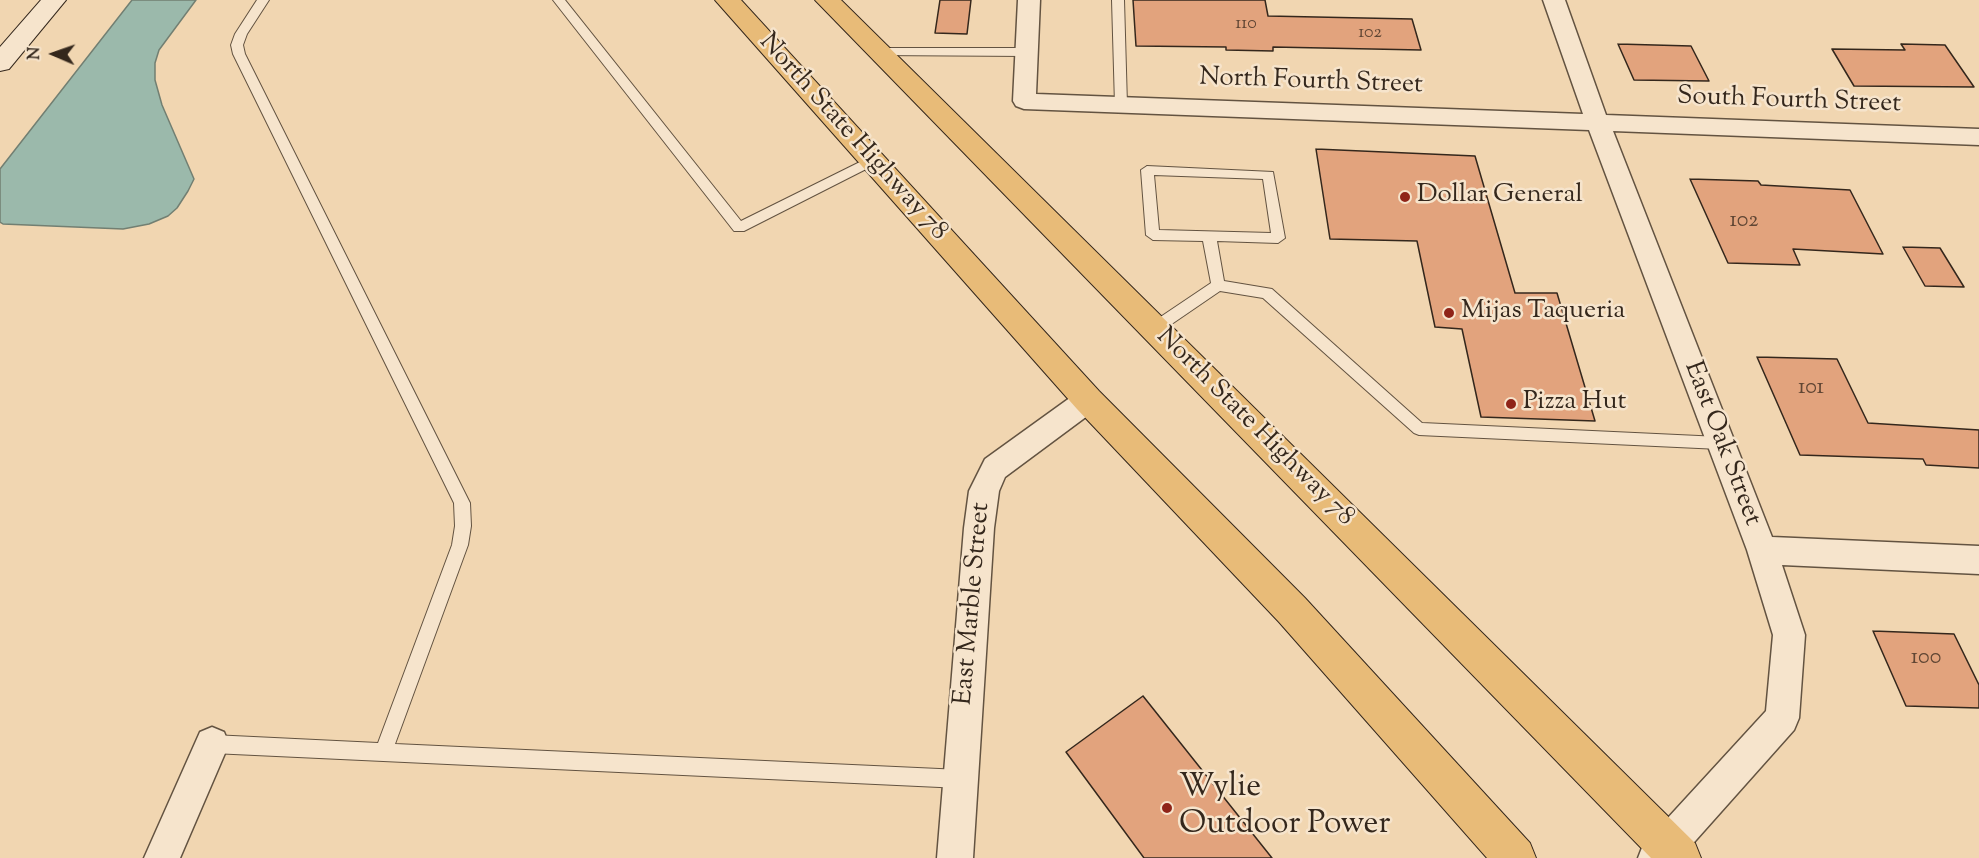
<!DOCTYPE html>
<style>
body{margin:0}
#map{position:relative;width:1979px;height:858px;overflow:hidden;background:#f1d6b1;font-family:"Sorts Mill Goudy",serif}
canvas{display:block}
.north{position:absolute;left:24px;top:24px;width:60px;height:60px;-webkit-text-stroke:4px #f6e4cc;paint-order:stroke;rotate:272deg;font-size:16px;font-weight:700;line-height:24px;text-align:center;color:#34271c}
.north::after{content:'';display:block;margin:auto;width:21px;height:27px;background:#34271c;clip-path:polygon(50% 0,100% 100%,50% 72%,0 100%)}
</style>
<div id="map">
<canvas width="1979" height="858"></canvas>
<div class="north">N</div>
</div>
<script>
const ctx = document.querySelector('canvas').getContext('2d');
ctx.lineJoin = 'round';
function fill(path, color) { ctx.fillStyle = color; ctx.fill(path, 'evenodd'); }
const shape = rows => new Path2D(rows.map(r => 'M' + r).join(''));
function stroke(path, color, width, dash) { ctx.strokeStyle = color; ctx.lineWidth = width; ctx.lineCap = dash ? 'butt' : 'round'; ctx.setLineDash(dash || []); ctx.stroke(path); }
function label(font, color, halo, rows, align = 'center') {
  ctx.font = font + ' "Sorts Mill Goudy",serif'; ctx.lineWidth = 5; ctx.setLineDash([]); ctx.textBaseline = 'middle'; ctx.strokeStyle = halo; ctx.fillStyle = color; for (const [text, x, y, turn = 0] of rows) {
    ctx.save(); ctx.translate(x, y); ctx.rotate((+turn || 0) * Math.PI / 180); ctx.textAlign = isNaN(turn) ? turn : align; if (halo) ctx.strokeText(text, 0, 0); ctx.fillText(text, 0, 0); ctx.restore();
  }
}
const water = shape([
 [132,0,196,0,159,50,155,63,155,80,162,105,194,179,188,191,177,208,168,216,149,224,123,229,3,224,0,222,0,169,132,0]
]);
const building = shape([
 [940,0,971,0,967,34,935,33,940,0],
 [1133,0,1265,0,1268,16,1412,19,1421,50,1273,47,1273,51,1226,50,1226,47,1136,46,1133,0],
 [1618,44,1691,46,1709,81,1634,80,1618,44],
 [1901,44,1945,45,1974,87,1854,86,1832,49,1905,50,1901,44],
 [1316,149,1475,156,1515,293,1557,293,1595,421,1481,417,1462,329,1435,327,1417,241,1330,239,1316,149],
 [1690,179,1758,181,1761,185,1850,190,1883,254,1793,249,1800,265,1728,263,1690,179],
 [1903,247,1940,248,1964,287,1925,286,1903,247],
 [1757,357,1837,359,1868,423,1979,430,1979,468,1926,465,1923,459,1800,455,1757,357],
 [1873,631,1954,634,1979,685,1979,708,1906,706,1873,631],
 [1143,696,1272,858,1144,858,1066,752,1143,696]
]);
const lane = shape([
 [257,0,269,0,247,34,243,45,245,54,470,503,471,526,468,545,395,744,961,770,967,773,970,779,967,785,961,788,212,753,206,750,203,744,206,738,212,735,378,743,452,545,455,526,454,503,233,54,231,45,235,34,257,0],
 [553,0,565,0,741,221,868,158,876,158,878,161,876,164,744,231,734,231,553,0],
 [1112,0,1124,0,1127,105,1121,109,1115,105,1112,0],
 [879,48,1026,48,1032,52,1026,56,875,55,875,49,879,48],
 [1147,166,1273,172,1285,238,1278,243,1217,241,1224,281,1272,289,1422,423,1720,437,1725,438,1728,443,1725,448,1720,449,1419,435,1414,433,1263,298,1220,291,1160,332,1150,332,1148,328,1150,324,1211,283,1203,241,1153,240,1146,235,1141,170,1147,166],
 [1154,175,1263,179,1271,233,1159,230,1154,175]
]);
const street = shape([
 [1018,0,1040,0,1036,94,1583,114,1543,0,1565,0,1606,115,1979,129,1979,145,1613,131,1772,537,1979,546,1979,574,1782,565,1805,635,1799,718,1794,730,1680,858,1638,858,1643,845,1766,711,1773,635,1747,550,1589,130,1024,109,1016,106,1013,101,1018,0],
 [1088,388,1098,392,1102,400,1098,408,1005,477,999,491,994,528,973,858,937,858,964,528,969,491,985,459,1078,392,1088,388],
 [212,727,224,732,229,744,180,858,144,858,200,732,212,727]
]);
const secondary = shape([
 [41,0,66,0,9,69,0,71,0,47,41,0]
]);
const primary = shape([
 [715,0,741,0,1099,391,1305,598,1530,843,1536,858,1487,858,1279,622,1077,409,715,0],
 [815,0,841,0,1695,843,1701,858,1651,858,815,0]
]);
const markers = [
 [1405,197,6,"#8f2418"],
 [1449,313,6,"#8f2418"],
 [1511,404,6,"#8f2418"],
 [1167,808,6,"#8f2418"]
];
const farNumbernames = [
 ["110",1246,25],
 ["102",1370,34]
];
const numberNames = [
 ["102",1744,222],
 ["101",1811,389],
 ["100",1926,659]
];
const streetNames = [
 ["North Fourth Street",1311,83,2],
 ["South Fourth Street",1789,102,2],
 ["North State Highway 78",852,138,48],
 ["North State Highway 78",1254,428,45],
 ["East Oak Street",1721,444,69],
 ["East Marble Street",974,604,-85]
];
const poiNames = [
 ["Dollar General",1417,197],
 ["Mijas Taqueria",1461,313],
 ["Pizza Hut",1523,404]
];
const nearPoinames = [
 ["Wylie",1179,790],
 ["Outdoor Power",1179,827]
];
fill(water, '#9bb9ab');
stroke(water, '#727f72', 1.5);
fill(building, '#e2a37d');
stroke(building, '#34271c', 1.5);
stroke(lane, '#635341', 2);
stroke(street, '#635341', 3);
stroke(secondary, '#34271c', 2);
stroke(primary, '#34271c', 2);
fill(lane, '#f6e4cc');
fill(street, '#f6e4cc');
fill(secondary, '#f6e4cc');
fill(primary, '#e8bb78');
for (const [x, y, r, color] of markers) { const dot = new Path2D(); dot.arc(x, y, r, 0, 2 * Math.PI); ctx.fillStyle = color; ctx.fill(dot); stroke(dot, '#f6e4cc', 2); }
label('18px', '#604634', null, farNumbernames);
label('22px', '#604634', null, numberNames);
label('26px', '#34271c', '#f6e4cc', streetNames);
label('26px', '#34271c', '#f6e4cc', poiNames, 'left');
label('32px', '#34271c', '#f6e4cc', nearPoinames, 'left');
</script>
